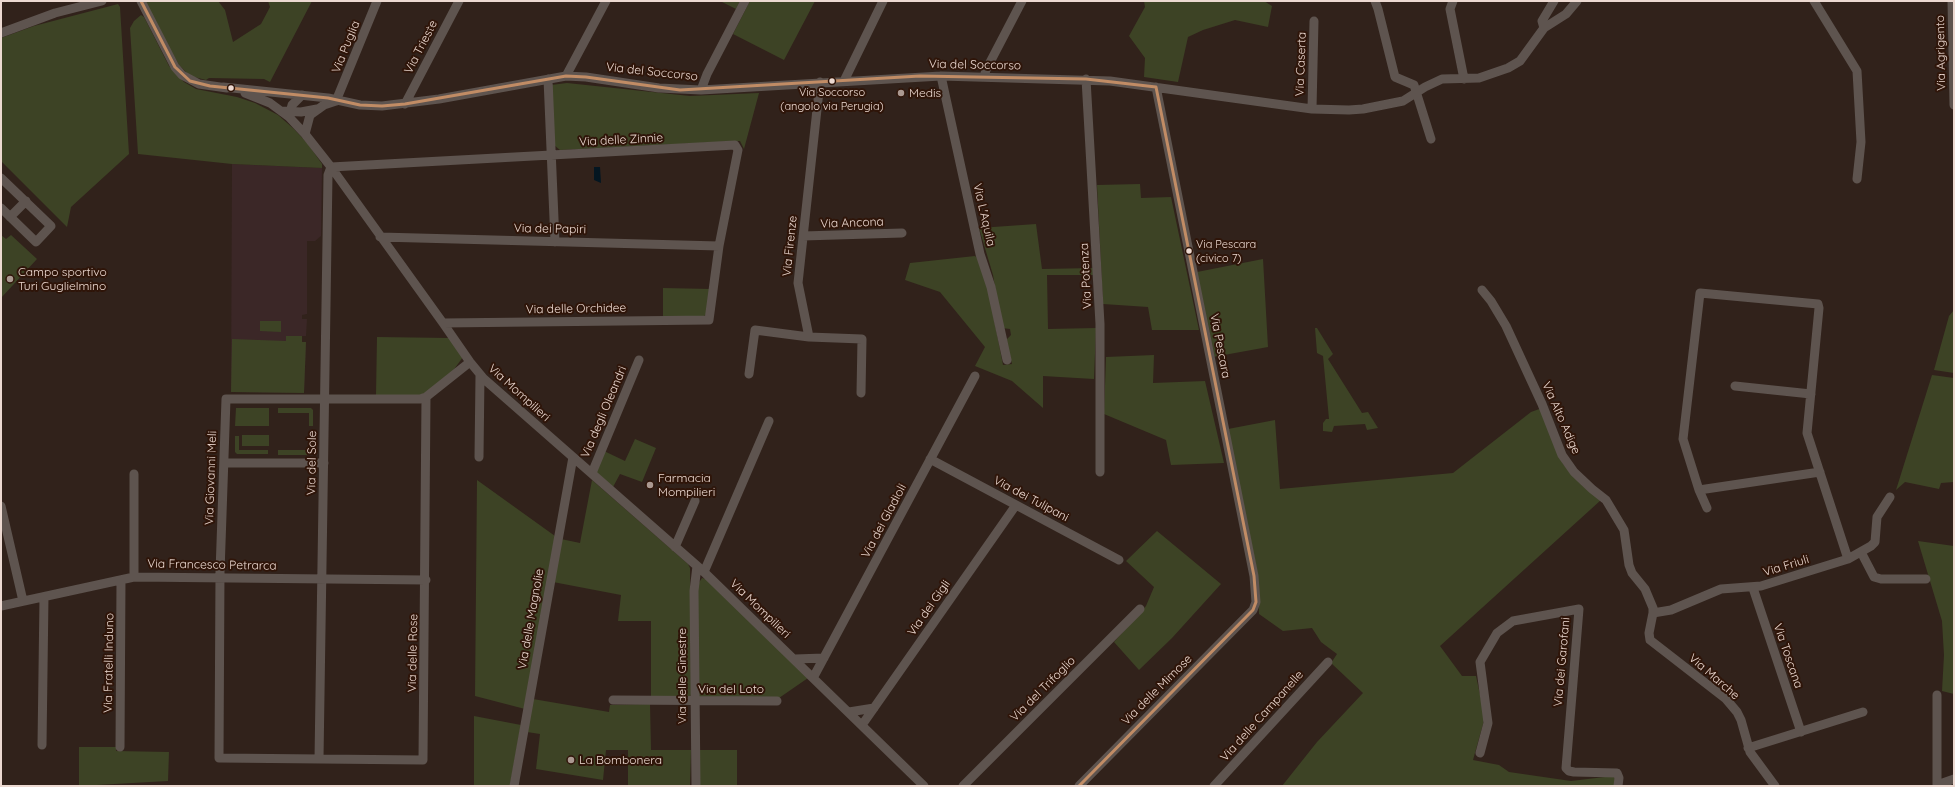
<!DOCTYPE html>
<style>
body{margin:0}
#map{position:relative;width:1955px;height:787px;overflow:hidden;background:#31221b;font-family:Quicksand,sans-serif}
canvas{display:block}
.frame{position:absolute;inset:0;border:2px solid #ecd9d1;pointer-events:none}
</style>
<div id="map">
<canvas width="1955" height="787"></canvas>
<div class="frame"></div>
</div>
<script>
const ctx = document.querySelector('canvas').getContext('2d');
ctx.lineJoin = 'round';
function fill(path, color) { ctx.fillStyle = color; ctx.fill(path, 'evenodd'); }
const shape = rows => new Path2D(rows.map(r => 'M' + r).join(''));
function stroke(path, color, width, dash) { ctx.strokeStyle = color; ctx.lineWidth = width; ctx.lineCap = dash ? 'butt' : 'round'; ctx.setLineDash(dash || []); ctx.stroke(path); }
function label(font, color, halo, rows, align = 'center') {
  ctx.font = font + ' Quicksand,sans-serif'; ctx.lineWidth = 4; ctx.setLineDash([]); ctx.textBaseline = 'middle'; ctx.strokeStyle = halo; ctx.fillStyle = color; for (const [text, x, y, turn = 0] of rows) {
    ctx.save(); ctx.translate(x, y); ctx.rotate((+turn || 0) * Math.PI / 180); ctx.textAlign = isNaN(turn) ? turn : align; if (halo) ctx.strokeText(text, 0, 0); ctx.fillText(text, 0, 0); ctx.restore();
  }
}
const education = shape([
 [232,164,322,168,321,236,315,241,307,241,307,314,302,315,302,319,307,319,306,336,302,336,302,342,306,342,304,393,231,392]
]);
const green = shape([
 [143,1,218,1,225,10,233,42,261,24,270,7,268,1,312,1,270,82,264,79,209,78,206,80,190,76,179,65],
 [720,1,740,1,736,9],
 [750,1,815,1,784,60,733,34],
 [1144,1,1264,1,1272,6,1268,27,1235,20,1203,30,1188,37,1178,82,1144,77,1145,58,1129,36,1145,7],
 [118,4,120,7,129,154,71,207,67,227,1,161,1,38,34,26],
 [141,15,144,17,169,66,184,82,196,89,237,97,255,103,278,115,294,129,308,144,322,164,322,168,232,164,138,154,130,28,134,21],
 [567,83,690,96,759,93,744,149,740,141,560,150,554,145,551,85],
 [1140,184,1141,198,1171,197,1199,330,1152,330,1148,307,1103,304,1097,185],
 [1036,224,1042,269,1094,268,1095,275,1047,275,1048,329,1096,328,1094,379,1043,376,1043,408,1012,381,975,366,985,347,940,292,905,280,910,263,975,256,980,260,988,288,1003,365,1012,364,1006,340,1011,335,1010,329,1002,328,993,275,979,228],
 [1,235,6,239,11,235,37,259,1,298],
 [1263,259,1268,347,1213,357,1197,272],
 [663,288,711,289,707,314,704,316,663,316],
 [1954,310,1954,373,1934,370,1949,316],
 [260,321,281,321,281,332,260,331],
 [1315,328,1317,328,1333,354,1328,359,1362,413,1368,412,1378,428,1367,430,1365,424,1334,426,1332,432,1323,431,1323,423,1326,419,1329,419,1323,356,1317,353],
 [286,336,302,336,302,342,306,342,304,393,231,392,232,339,286,341],
 [377,337,449,338,463,357,452,372,428,392,417,396,376,395],
 [1154,355,1153,383,1205,381,1224,463,1171,465,1166,440,1104,414,1106,357],
 [1932,375,1954,378,1954,482,1941,483,1939,489,1905,482,1896,490],
 [236,408,269,408,269,426,235,426],
 [278,408,311,408,313,410,313,426,309,426,309,413,278,413],
 [1542,408,1563,464,1589,491,1601,500,1440,646,1462,676,1476,676,1485,717,1473,760,1499,765,1509,772,1571,781,1613,776,1616,780,1615,786,1282,786,1317,742,1363,693,1331,663,1337,654,1321,642,1312,628,1283,631,1259,614,1257,571,1228,429,1275,420,1280,489,1453,473,1531,412],
 [242,435,269,435,269,446,242,446],
 [235,436,239,436,239,450,268,450,268,454,237,454,235,452],
 [309,437,313,437,313,453,311,455,278,455,278,450,309,450],
 [635,439,656,448,642,482,620,474,613,487,595,472,604,451,625,461],
 [477,480,555,536,525,709,475,696],
 [592,480,688,564,690,568,691,694,690,697,651,698,651,621,618,621,621,595,553,582,561,539,580,543],
 [1157,531,1221,584,1172,638,1139,670,1114,642,1146,606,1154,587,1126,561],
 [1918,541,1954,546,1954,694,1942,691,1944,655,1942,621],
 [702,578,706,579,808,678,779,698,697,697,698,584],
 [533,699,609,712,610,705,650,704,651,750,691,750,690,786,628,786,628,750,606,750,603,780,536,769,540,734,527,732],
 [474,716,521,725,510,786,474,786],
 [79,747,116,747,116,751,169,752,168,781,79,786],
 [698,750,737,750,737,786,698,786]
]);
const water = shape([
 [594,167,600,167,601,183,594,180]
]);
const minor = shape([
 [141,1,175,67,182,75,199,84,227,88],
 [1375,1,1378,9,1395,77,1414,85,1431,139],
 [1453,1,1450,9,1464,79],
 [1814,1,1857,71,1861,142,1857,179],
 [1952,1,1954,105],
 [1544,28,1542,21,1554,1],
 [1,33,55,13,102,1],
 [566,76,606,1],
 [941,76,980,254,991,287,1007,360],
 [984,77,986,70,1022,1],
 [548,79,555,242],
 [1086,79,1100,324,1100,472],
 [844,81,883,1],
 [223,87,328,98,360,105,382,106,439,99,566,76,586,77,659,88,701,90,941,76,1110,81,1312,109,1349,110,1363,109,1403,101,1425,87,1442,79,1479,78,1508,68,1520,61,1544,28,1566,14,1577,1],
 [701,90,707,74,745,1],
 [245,93,270,103,289,117,305,134,331,167,443,323,470,362,484,379,704,572,924,786],
 [336,101,377,1],
 [405,104,459,1],
 [1312,109,1314,21],
 [281,111,301,112,317,109],
 [289,117,292,105,302,95],
 [305,134,310,115,324,105,336,101],
 [1,178,51,226,36,242,1,208],
 [10,217,26,201],
 [803,236,902,233],
 [380,237,719,246],
 [1482,290,1491,301,1506,326,1542,404,1562,455,1574,472,1592,489,1606,500,1624,530,1629,565,1632,573,1645,589,1653,608,1653,613,1649,633,1650,640,1726,699,1737,712,1741,720,1750,752,1775,786],
 [809,337,862,339,861,393],
 [749,374,755,330,809,337,798,283,820,82],
 [1735,386,1811,394],
 [426,397,420,399,226,399,220,572,219,758,423,760,426,397,470,362],
 [479,457,480,375],
 [930,459,1119,560],
 [224,463,324,463],
 [592,473,639,360],
 [1699,490,1820,472],
 [1,506,23,601],
 [1707,508,1699,490,1683,439,1700,293,1818,304,1819,308,1807,433,1848,559],
 [675,547,695,501],
 [1861,552,1874,577,1881,579,1926,579],
 [704,572,769,421],
 [134,577,134,474],
 [1753,588,1801,732],
 [1,606,134,577,426,580],
 [1653,613,1671,610,1721,589,1761,586,1848,559,1871,546,1875,542,1877,517,1890,497],
 [795,659,824,658],
 [813,678,975,376],
 [613,700,777,701],
 [849,712,874,708],
 [862,725,1016,505],
 [42,745,44,597],
 [120,747,121,580],
 [1748,748,1863,712],
 [1480,753,1488,723,1480,662,1497,633,1513,621,1579,609,1566,768,1569,771,1574,772,1617,773,1619,778,1618,786],
 [319,759,328,175,331,167,735,145,738,150,719,246,709,320,443,323],
 [1937,785,1954,779],
 [514,786,573,457],
 [696,786,694,591,697,566],
 [963,786,1140,609],
 [1079,786,1253,610,1256,602,1254,576,1156,87],
 [1214,786,1328,662],
 [1937,786,1937,695]
]);
const bus1 = shape([
 [141,1,175,67,190,81,210,86,328,98,360,105,382,106,405,104,566,76,586,77,680,90,920,76,1086,79,1156,87,1254,576,1256,602,1253,610,1079,786]
]);
const markers = [
 [832,81,3.5,"#ecd9d1"],
 [231,88,3.5,"#ecd9d1"],
 [901,93,4,"#ab9991"],
 [1189,251,3.5,"#ecd9d1"],
 [10,279,4,"#ab9991"],
 [650,485,4,"#ab9991"],
 [571,760,4,"#ab9991"]
];
const busNames = [
 ["Via Soccorso",832,93],
 ["(angolo via Perugia)",832,107],
 ["Via Pescara",1196,245,"left"],
 ["(civico 7)",1196,259,"left"]
];
const streetNames = [
 ["Via Puglia",346,47,-68],
 ["Via Trieste",421,47,-63],
 ["Via Agrigento",1941,53,-91],
 ["Via Caserta",1301,64,-88],
 ["Via del Soccorso",975,65,1],
 ["Via del Soccorso",652,72,6],
 ["Via delle Zinnie",621,140,-3],
 ["Via L'Aquila",984,215,77],
 ["Via Ancona",852,223,-2],
 ["Via dei Papiri",550,229,1],
 ["Via Firenze",790,246,-84],
 ["Via Potenza",1086,276,-93],
 ["Via delle Orchidee",576,309,-1],
 ["Via Pescara",1220,346,79],
 ["Via Mompilieri",519,393,42],
 ["Via degli Oleandri",604,412,-67],
 ["Via Alto Adige",1561,418,66],
 ["Via del Sole",312,463,-89],
 ["Via Giovanni Meli",211,478,-88],
 ["Via dei Tulipani",1031,499,28],
 ["Via dei Gladioli",884,521,-62],
 ["Via Francesco Petrarca",212,565,1],
 ["Via Friuli",1786,566,-17],
 ["Via dei Gigli",929,608,-55],
 ["Via Mompilieri",760,609,44],
 ["Via delle Magnolie",531,619,-80],
 ["Via delle Rose",413,653,-89],
 ["Via Toscana",1788,656,71],
 ["Via dei Garofani",1562,662,-85],
 ["Via Fratelli Induno",109,663,-89],
 ["Via delle Ginestre",682,676,-90],
 ["Via Marche",1714,677,41],
 ["Via del Loto",731,689],
 ["Via del Trifoglio",1043,689,-45],
 ["Via delle Mimose",1157,690,-45],
 ["Via delle Campanelle",1262,716,-48]
];
const poiNames = [
 ["Medis",909,93],
 ["Campo sportivo",18,272],
 ["Turi Guglielmino",18,286],
 ["Farmacia",658,478],
 ["Mompilieri",658,492],
 ["La Bombonera",579,760]
];
fill(education, '#3b2727');
fill(green, '#3d4325');
fill(water, '#041621');
stroke(minor, '#5e544f', 9);
stroke(bus1, '#c18c65', 3);
for (const [x, y, r, color] of markers) { const dot = new Path2D(); dot.arc(x, y, r, 0, 2 * Math.PI); ctx.fillStyle = color; ctx.fill(dot); stroke(dot, '#2f1509', 1.5); }
label('11px', '#ecd9d1', '#2f1509', busNames);
label('12px', '#ecd9d1', '#2f1509', streetNames);
label('12px', '#ecd9d1', '#2f1509', poiNames, 'left');
</script>
